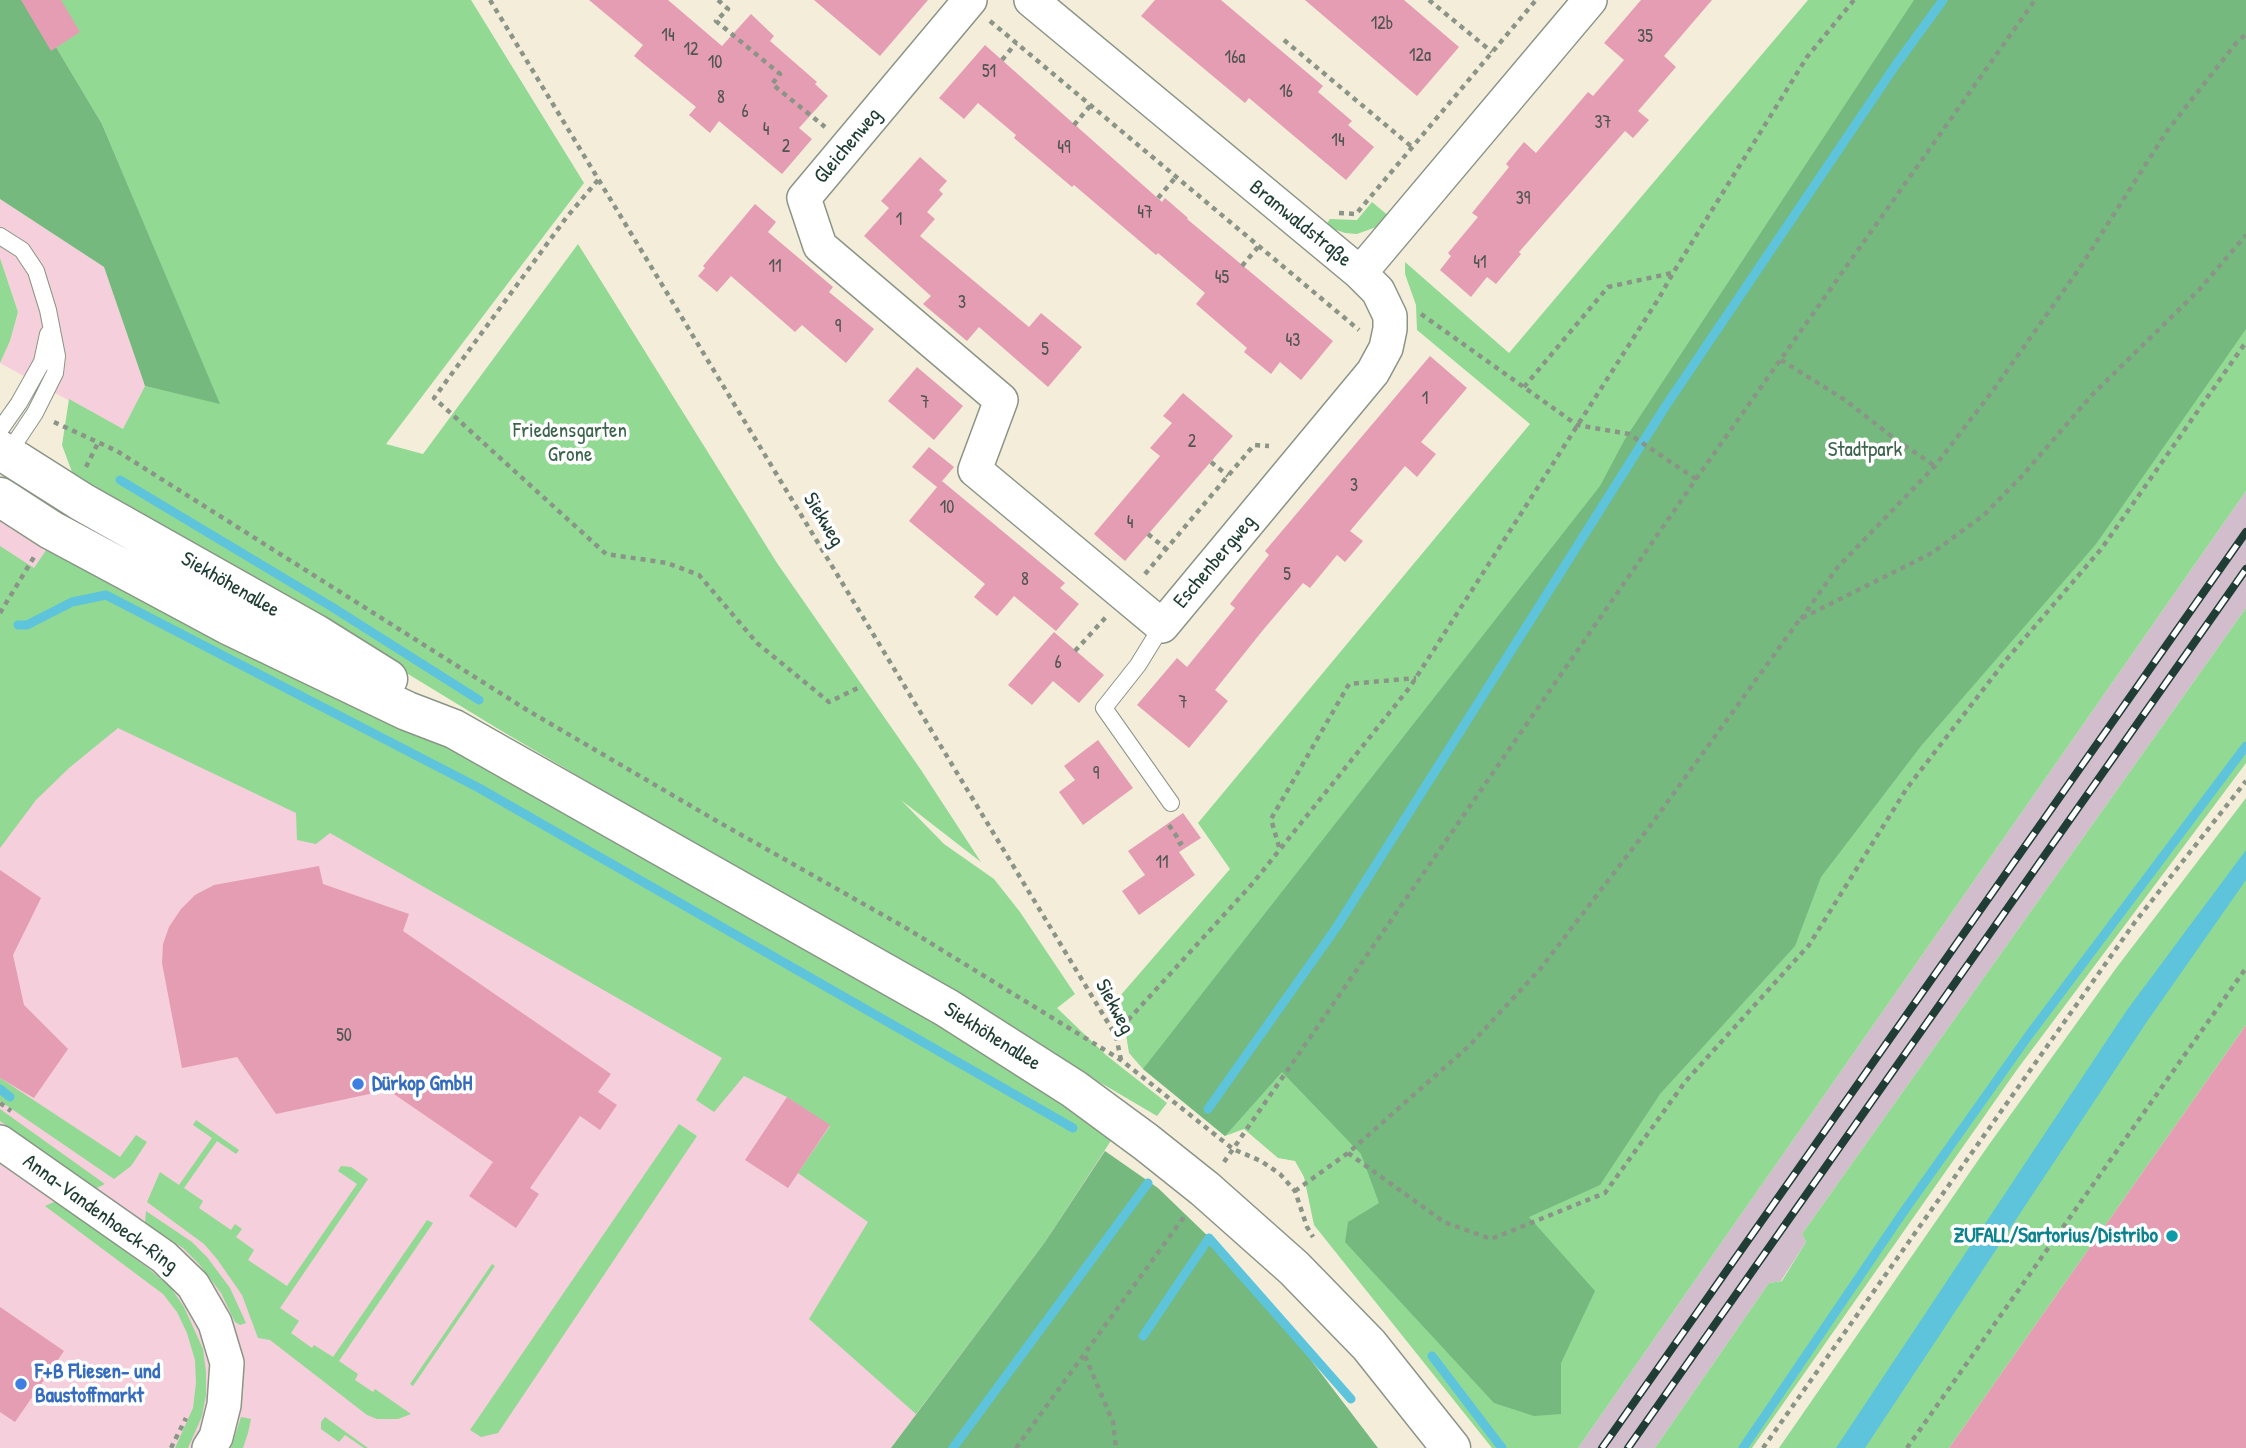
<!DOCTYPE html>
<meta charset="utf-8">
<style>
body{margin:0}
canvas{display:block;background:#f4edda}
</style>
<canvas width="2246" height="1448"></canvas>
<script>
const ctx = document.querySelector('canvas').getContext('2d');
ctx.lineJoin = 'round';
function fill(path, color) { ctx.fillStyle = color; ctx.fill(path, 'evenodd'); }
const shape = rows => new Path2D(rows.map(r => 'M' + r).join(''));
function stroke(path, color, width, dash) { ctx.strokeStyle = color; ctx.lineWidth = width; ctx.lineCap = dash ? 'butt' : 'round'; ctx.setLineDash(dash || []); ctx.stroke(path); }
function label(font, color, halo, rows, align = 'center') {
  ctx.font = font + ' "Patrick Hand",sans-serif'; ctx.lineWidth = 7; ctx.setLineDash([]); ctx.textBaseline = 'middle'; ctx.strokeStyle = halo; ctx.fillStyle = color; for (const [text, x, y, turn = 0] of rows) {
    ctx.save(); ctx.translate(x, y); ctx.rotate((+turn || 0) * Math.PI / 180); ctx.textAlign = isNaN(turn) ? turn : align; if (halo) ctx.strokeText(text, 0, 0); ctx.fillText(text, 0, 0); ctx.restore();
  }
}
const built = shape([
 [0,199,104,267,145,386,123,430,0,363,10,341,18,312,0,258],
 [0,510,1105,1151,1045,1242,891,1448,0,1448]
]);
const industrial = shape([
 [2246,491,2246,608,1802,1234,1806,1242,1781,1281,1769,1283,1655,1448,1578,1448]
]);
const green = shape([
 [28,0,471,0,584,183,386,444,423,454,578,244,777,563,921,770,981,862,901,800,944,844,994,879,1020,912,1075,994,1057,1008,1106,1055,1167,1103,1157,1116,500,730,339,632,87,483,72,472,62,445,69,399,123,429,145,386,219,403,102,124],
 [1808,0,2246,0,2246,491,1578,1448,1492,1448,1314,1225,1304,1177,1295,1161,1278,1158,1244,1129,1225,1136,1143,1069,1129,1053,1120,996,1230,869,1198,823,1530,424,1417,330,1416,305,1405,274,1405,262,1509,353],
 [1372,202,1390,217,1379,226,1357,234,1345,233,1325,226,1330,219,1357,220],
 [0,258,18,312,10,341,0,363],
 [51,543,399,724,539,792,990,1051,1114,1136,1045,1242,916,1414,809,1319,868,1222,798,1173,830,1126,787,1097,744,1076,714,1112,696,1100,722,1058,330,833,316,844,297,840,296,813,118,728,69,768,36,800,0,848,0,546,34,568],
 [2246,608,2246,763,2016,1071,1752,1448,1655,1448,1769,1283,1782,1281,1806,1242,1802,1234],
 [2246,798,2246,1025,1949,1448,1779,1448,1988,1146,2117,967],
 [0,1078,120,1157,136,1135,147,1142,131,1166,114,1179,0,1101],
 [0,1109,105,1184,95,1189,0,1121],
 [196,1120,239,1150,236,1154,217,1141,184,1188,203,1201,199,1208,231,1230,235,1224,242,1229,236,1237,254,1250,248,1260,287,1286,357,1184,338,1171,341,1166,351,1167,368,1179,280,1308,299,1321,291,1333,312,1348,314,1345,333,1357,427,1220,433,1223,339,1361,358,1374,355,1380,373,1392,375,1389,411,1414,398,1419,377,1419,367,1415,270,1340,258,1338,242,1295,217,1259,204,1244,147,1202,160,1172,179,1185,212,1138,193,1125],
 [679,1124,697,1136,498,1433,481,1437,470,1430],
 [56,1201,149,1269,171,1288,184,1307,203,1349,206,1372,206,1395,202,1416,188,1448,175,1448,193,1408,196,1383,195,1360,187,1333,177,1312,163,1294,45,1206],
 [146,1211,192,1242,207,1257,230,1288,246,1323,240,1325,235,1322,221,1293,199,1264,183,1248,145,1223],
 [492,1264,495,1266,413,1386,410,1384],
 [241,1417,251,1419,248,1433,243,1448,231,1448],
 [325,1417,368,1448,364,1448,345,1435,339,1442,321,1429,321,1422]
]);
const forest = shape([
 [0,0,28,0,102,124,220,404,145,386,104,267,0,199],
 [1914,0,2246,0,2246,329,2096,544,1921,746,1821,877,1795,946,1660,1094,1600,1185,1529,1217,1595,1291,1561,1363,1561,1414,1534,1416,1494,1403,1345,1242,1348,1222,1379,1203,1361,1154,1282,1072,1225,1136,1143,1069,1600,486,1625,439],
 [1105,1151,1158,1188,1240,1267,1378,1448,891,1448,1045,1242]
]);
const water = shape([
 [2246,850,2246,880,2146,1023,1865,1448,1836,1448,2127,1010]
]);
const stream = shape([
 [120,480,332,607,479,700],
 [18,625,27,625,72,602,106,595,479,788,1073,1128],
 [0,1089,10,1097],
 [1208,1109,1336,928,1665,407,1895,66,1943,0],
 [1143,1336,1209,1238,1351,1399],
 [1432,1356,1502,1448],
 [953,1448,1148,1183],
 [1743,1448,1902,1214,2029,1035,2246,746]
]);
const building = shape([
 [21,0,61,0,80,32,51,51],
 [589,0,668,0,722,46,751,14,774,36,770,41,817,82,815,84,828,96,799,128,812,139,782,174,719,121,710,133,689,115,696,107,634,56,643,45],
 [814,0,928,0,880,56],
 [1155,0,1221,0,1323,86,1318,92,1352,121,1348,125,1374,147,1346,180,1249,98,1245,103,1141,16],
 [1305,0,1404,0,1459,47,1417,96],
 [1641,0,1712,0,1664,56,1676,67,1638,111,1649,120,1633,138,1625,131,1519,252,1521,254,1496,284,1487,277,1471,297,1440,270,1451,256,1448,253,1478,217,1472,213,1509,167,1506,164,1524,142,1536,153,1588,92,1593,96,1624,60,1604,43],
 [985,45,1162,202,1165,198,1188,218,1187,219,1333,341,1301,380,1280,362,1271,374,1244,352,1247,348,1196,304,1205,293,1158,253,1156,255,1074,185,1072,187,1014,138,1016,135,978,103,964,119,939,98],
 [920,157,947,181,939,190,943,194,927,212,935,219,920,236,1029,327,1041,313,1082,347,1048,387,979,327,967,341,923,304,931,296,864,236,889,208,881,201],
 [755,204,776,222,768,232,833,287,829,292,874,329,846,363,802,325,795,332,731,276,717,292,698,276,705,268,703,266],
 [1430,356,1467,388,1421,442,1436,454,1417,477,1405,466,1350,531,1363,541,1345,562,1337,555,1310,588,1303,583,1263,630,1215,690,1228,701,1189,748,1137,705,1177,658,1187,667,1235,608,1230,604,1269,555,1265,551],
 [917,367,963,406,934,440,888,401],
 [1183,393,1233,436,1125,561,1094,534,1160,456,1150,448,1172,423,1163,416],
 [929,447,954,467,937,487,912,467],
 [942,481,1065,583,1060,588,1079,604,1056,631,1014,596,997,616,974,597,985,584,909,521],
 [1054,632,1104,675,1079,703,1053,681,1032,705,1008,685],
 [1098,740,1133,788,1083,825,1059,792,1075,780,1064,766],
 [1183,813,1201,838,1179,852,1195,875,1139,915,1122,891,1145,875,1128,851],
 [319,866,323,884,409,914,403,931,611,1074,598,1092,617,1105,600,1130,580,1116,530,1188,539,1194,516,1228,469,1196,493,1162,388,1090,276,1114,237,1057,182,1068,162,963,163,944,169,927,181,909,195,895,214,885],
 [0,870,41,898,13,955,24,1005,68,1049,34,1098,0,1078],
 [2246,1025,2246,1448,1949,1448],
 [787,1097,830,1125,788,1188,745,1160],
 [0,1307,64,1351,15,1422,0,1412]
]);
const path = shape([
 [490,0,1116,1036,1121,1060],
 [718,0,728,9,716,21,780,74,772,84,825,127],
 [1429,0,1492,52],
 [990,21,1359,330],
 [1284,40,1412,147],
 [1002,60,1016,43],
 [1074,125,1090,106],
 [598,180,566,218,434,398,606,554,667,563,699,575,757,643,829,702,862,686],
 [1158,198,1175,178],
 [1339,213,1356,214,1536,0],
 [1242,266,1258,247],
 [1421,314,1577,425,1629,434,1696,479],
 [1781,360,1845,400,1895,439,1935,466],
 [1524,387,1608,287,1672,273],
 [54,422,117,451,527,710,715,820,906,928,1121,1060,1233,1149,1261,1161,1280,1174,1295,1191,1307,1227,1313,1237],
 [1211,462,1228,476],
 [86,467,98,443],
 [1148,534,1166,549],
 [1145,574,1254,445,1269,446],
 [0,613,34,557],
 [1801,619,1837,568,1935,466,1994,389,2079,269,2167,131,2237,42,2246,34],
 [1075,651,1106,617],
 [1169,825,1181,843,1175,847],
 [1279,847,1271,819,1349,684,1416,678],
 [1116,1036,1129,1019,1253,883,1410,687,1659,298,1673,273,1807,57,1854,0],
 [0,1103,11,1111],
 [1348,1153,1444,1222,1491,1239,1605,1193,1685,1082,1809,945,1907,788,2006,660,2102,548,2246,342],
 [1224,1162,1696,479,2035,0],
 [1295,1191,1348,1153,1470,1045,1541,968,1653,822,1800,619,1932,553,1984,515,2022,476,2091,396,2199,290,2246,235],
 [1085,1356,1113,1422,1116,1448],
 [171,1448,186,1418],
 [1016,1448,1186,1214],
 [1763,1448,2135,922,2246,781],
 [1907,1448,2246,968]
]);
const service = shape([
 [0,236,22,250,36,271,48,310,57,356,55,373,35,413,7,455],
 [0,430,19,403,42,362,48,334],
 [1162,626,1138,665,1104,708,1171,803]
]);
const minor = shape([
 [970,0,804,198,820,246,1001,400,975,470,1162,626,1373,372,1386,348,1390,329,1390,316,1378,291,1360,273,1031,0],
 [1360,273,1590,0],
 [0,1142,164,1257,193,1285,215,1323,227,1363,224,1405,216,1437,209,1448]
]);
const secondary = shape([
 [0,450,82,502,316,634,388,679],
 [0,497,51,530,228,625,407,711,454,729,947,1008,1074,1089,1146,1142,1205,1189,1294,1268,1369,1345,1451,1448]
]);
const rail = shape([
 [1602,1448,2246,532],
 [1628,1448,2246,569]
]);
const markers = [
 [358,1084,7,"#3f7fe0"],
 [2172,1236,7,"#0f9aa8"],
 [21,1384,7,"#3f7fe0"]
];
const numberNames = [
 ["12b",1382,24],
 ["14",668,36],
 ["35",1645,37],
 ["12",691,50],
 ["12a",1420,56],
 ["16a",1235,58],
 ["10",715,63],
 ["51",989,72],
 ["16",1286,92],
 ["8",721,98],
 ["6",745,112],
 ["37",1603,123],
 ["4",766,130],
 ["14",1338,141],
 ["2",786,147],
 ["49",1064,148],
 ["39",1523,199],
 ["47",1145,213],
 ["1",899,220],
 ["41",1480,263],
 ["11",775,267],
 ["45",1222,278],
 ["3",962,303],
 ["9",838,327],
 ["43",1293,341],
 ["5",1045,350],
 ["1",1425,399],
 ["7",925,403],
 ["2",1192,442],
 ["3",1354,486],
 ["10",947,508],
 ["4",1130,523],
 ["5",1287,575],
 ["8",1025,580],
 ["6",1058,663],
 ["7",1183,703],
 ["9",1096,774],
 ["11",1162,863],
 ["50",344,1036]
];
const streetNames = [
 ["Gleichenweg",848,146,-50],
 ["Bramwaldstraße",1300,224,39],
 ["Siekweg",823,520,59],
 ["Eschenbergweg",1215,562,-50],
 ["Siekhöhenallee",230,585,30],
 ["Siekweg",1114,1007,62],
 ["Siekhöhenallee",992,1037,32],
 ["Anna-Vandenhoeck-Ring",100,1214,36]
];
const parkNames = [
 ["Friedensgarten",570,431],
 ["Grone",570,455],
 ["Stadtpark",1865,450]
];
const shopNames = [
 ["Dürkop GmbH",372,1084],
 ["F+B Fliesen- und",35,1372],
 ["Baustoffmarkt",35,1396]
];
const cultureNames = [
 ["ZUFALL/Sartorius/Distribo",2158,1236]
];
fill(built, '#f5cfdb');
fill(industrial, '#d1bdcc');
fill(green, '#92d994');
fill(forest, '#75b97e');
fill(water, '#5dc4db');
stroke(stream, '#5dc4db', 9);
fill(building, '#e59db3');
stroke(service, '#8a9587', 18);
stroke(minor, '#8a9587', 36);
stroke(secondary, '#8a9587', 41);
stroke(path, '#8a9587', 4.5, [5, 5]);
stroke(service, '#fff', 16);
stroke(minor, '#fff', 33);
stroke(secondary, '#fff', 38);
stroke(rail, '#1f3d34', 8);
stroke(rail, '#fff', 5, [16]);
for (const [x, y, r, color] of markers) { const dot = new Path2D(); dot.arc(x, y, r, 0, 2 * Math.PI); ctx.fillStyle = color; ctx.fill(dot); stroke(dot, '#fff', 2.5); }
label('18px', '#505554', null, numberNames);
label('21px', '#1f3d34', '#fff', streetNames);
label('21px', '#3c644c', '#fff', parkNames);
label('bold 21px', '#366cbe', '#fff', shopNames, 'left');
label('bold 21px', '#0d838f', '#fff', cultureNames, 'right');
</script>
